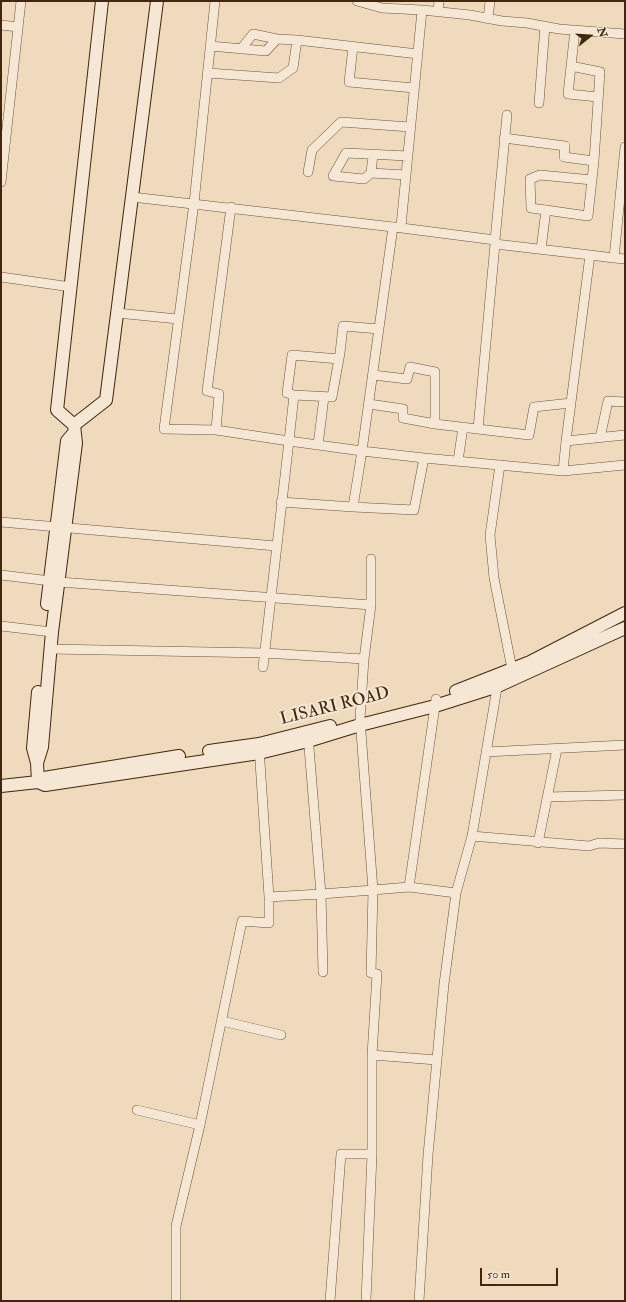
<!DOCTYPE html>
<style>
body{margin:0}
#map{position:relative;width:626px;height:1302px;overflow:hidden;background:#efdabd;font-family:"IM FELL Double Pica",serif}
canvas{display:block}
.frame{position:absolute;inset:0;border:2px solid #40270d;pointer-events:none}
.north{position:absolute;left:570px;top:16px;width:40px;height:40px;-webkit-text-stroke:3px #f5e7d4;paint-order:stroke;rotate:73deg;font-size:11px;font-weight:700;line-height:16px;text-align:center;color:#40270d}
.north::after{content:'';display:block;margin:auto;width:14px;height:18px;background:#40270d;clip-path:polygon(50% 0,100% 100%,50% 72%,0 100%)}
.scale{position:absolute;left:480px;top:1268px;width:78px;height:18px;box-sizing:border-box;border:2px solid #40270d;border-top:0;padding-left:5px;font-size:12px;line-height:14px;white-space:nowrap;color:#40270d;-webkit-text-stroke:3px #f5e7d4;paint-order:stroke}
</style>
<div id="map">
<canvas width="626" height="1302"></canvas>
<div class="frame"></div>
<div class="north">N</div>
<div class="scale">50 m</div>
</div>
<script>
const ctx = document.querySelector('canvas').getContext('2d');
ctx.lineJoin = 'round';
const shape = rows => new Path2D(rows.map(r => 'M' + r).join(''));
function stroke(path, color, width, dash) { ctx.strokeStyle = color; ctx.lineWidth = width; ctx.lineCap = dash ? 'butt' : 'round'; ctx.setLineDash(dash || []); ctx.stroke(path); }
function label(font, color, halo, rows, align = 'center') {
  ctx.font = font + ' "IM FELL Double Pica",serif'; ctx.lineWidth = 4; ctx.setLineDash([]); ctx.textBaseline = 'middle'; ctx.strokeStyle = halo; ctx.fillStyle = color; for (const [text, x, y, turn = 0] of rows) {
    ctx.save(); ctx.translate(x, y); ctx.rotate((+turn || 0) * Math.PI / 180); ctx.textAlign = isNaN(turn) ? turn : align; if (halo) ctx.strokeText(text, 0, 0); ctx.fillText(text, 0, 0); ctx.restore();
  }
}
const street = shape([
 [215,1,194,203,164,429,216,430],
 [357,1,382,8,422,10,470,15,502,21,527,23,559,29,625,34],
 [438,11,439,1],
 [488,19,490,1],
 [1,25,18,27],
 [297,40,418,54],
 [353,47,349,82,414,88],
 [241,49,253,34,277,39],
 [571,66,568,94,598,97],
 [208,73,279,78,293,68,297,40,277,39,266,51,210,46],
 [539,103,545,26],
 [504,138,565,146,564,157,594,161,600,72,571,66,575,30],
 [625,147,614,258,625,259],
 [308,172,312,150,341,122,410,127],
 [371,173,373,154],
 [406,175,371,173,364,179,333,176,346,153,408,156],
 [592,180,540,175,530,179,531,208,588,216,594,161],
 [1,182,21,1],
 [132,197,393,227,362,451,318,445],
 [231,207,207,391,219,394,216,430,289,441,263,667],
 [401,226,422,10],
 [394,227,495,240,495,244],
 [495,240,507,115],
 [541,249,546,210],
 [590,255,614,258],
 [1,277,71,287],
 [117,313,178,319],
 [294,395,332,397,340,353,343,326,379,329],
 [324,397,318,445,289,441,294,395,287,393,292,355,339,359],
 [369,404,403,409,403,418,435,424,435,372,410,367,407,379,373,375],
 [435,424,529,435,534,407,571,403],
 [478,429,495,244,590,255,566,441,625,435],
 [600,438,608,401,625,402],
 [424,458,563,471,566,441],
 [458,461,463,427],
 [500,465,490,535,494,578,512,669],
 [563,471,625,465],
 [281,502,353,507,362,451,424,458,414,510,353,507],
 [1,522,276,546],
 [371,559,371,605],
 [1,575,59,582,371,605,364,659],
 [1,626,52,632],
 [50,649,264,653,364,659,360,719,373,890,409,887],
 [436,699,409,887,456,893],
 [308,735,321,894,373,890,371,973,377,974,372,1055,437,1060],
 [259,747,269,897,321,894,323,972],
 [486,752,625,745],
 [547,797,625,795],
 [472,836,589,846,599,843,625,844],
 [538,843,557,749],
 [222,1021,281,1035],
 [137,1110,200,1125],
 [176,1301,176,1226,200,1125,242,921,269,923,269,897],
 [330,1301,341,1154,372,1154,372,1055],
 [366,1301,372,1154],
 [419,1301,428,1155,444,984,456,893,472,836,498,682]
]);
const secondary = shape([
 [74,425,106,400,157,1],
 [47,604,67,441,73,434],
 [456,691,530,662,625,613],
 [209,751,259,744,330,726],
 [37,763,42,747,52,632,76,443,74,425,57,410,102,1],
 [44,778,179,756],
 [38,782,37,763,33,748,38,692],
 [1,786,38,782,45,785,259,753,308,741,360,725,435,706,498,686,625,628]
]);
const streetNames = [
 ["LISARI ROAD",335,707,-14]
];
stroke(street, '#6c5439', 10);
stroke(secondary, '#40270d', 14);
stroke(street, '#f5e7d4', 9);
stroke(secondary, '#f5e7d4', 12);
label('17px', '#40270d', '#f5e7d4', streetNames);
</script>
